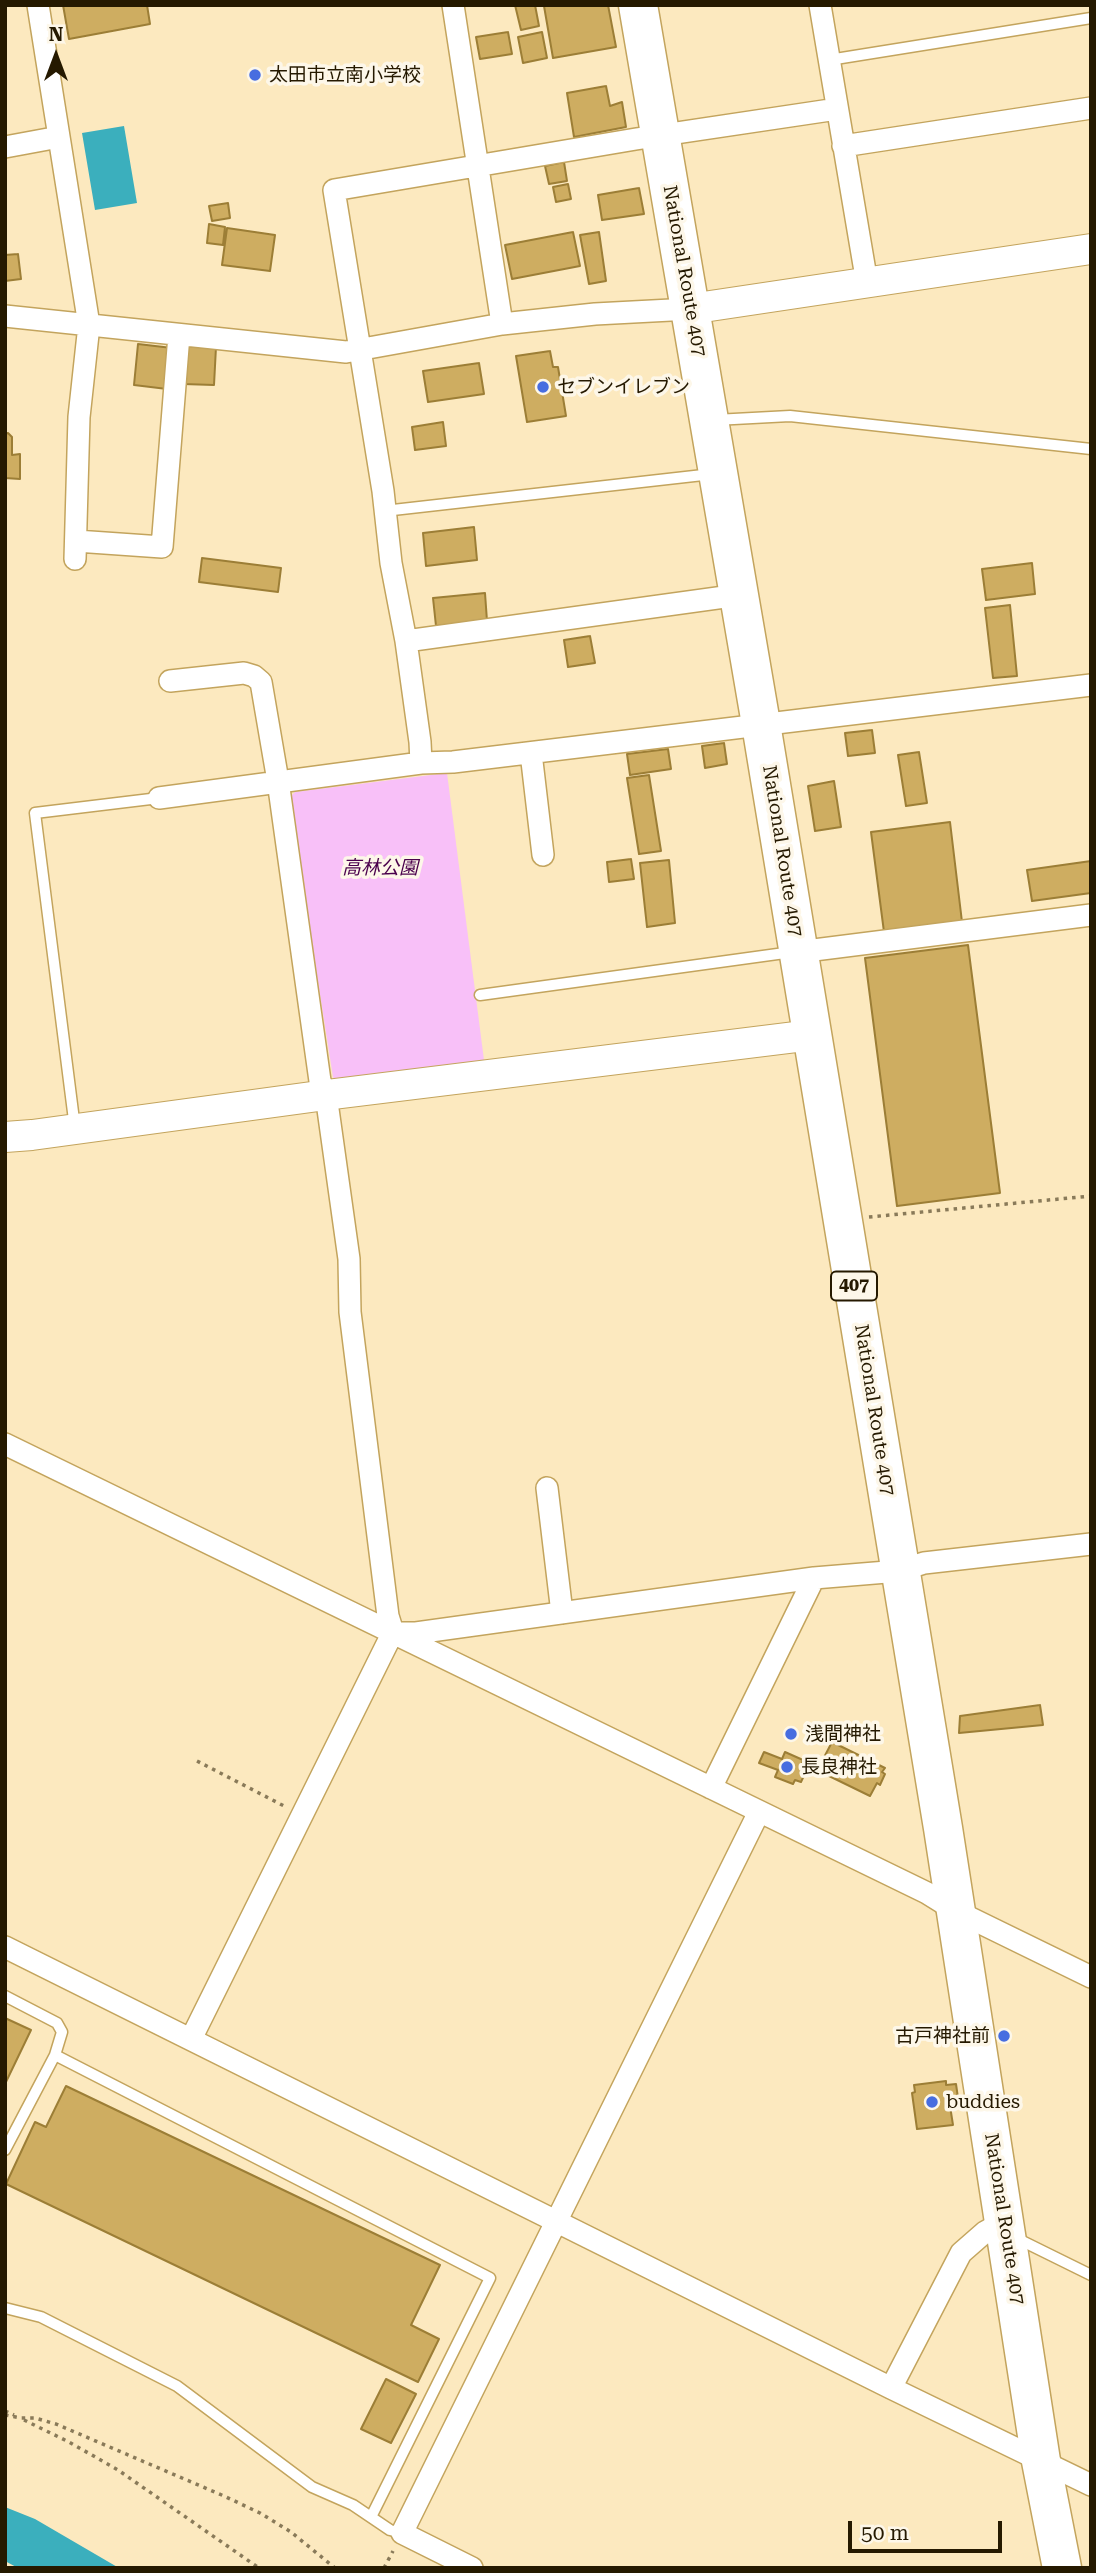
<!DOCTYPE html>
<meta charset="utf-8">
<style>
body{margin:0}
#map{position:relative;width:1096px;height:2573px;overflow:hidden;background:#fce9bf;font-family:"Roboto Serif",serif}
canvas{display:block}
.frame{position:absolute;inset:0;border:7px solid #251900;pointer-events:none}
.north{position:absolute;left:21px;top:21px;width:70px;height:70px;-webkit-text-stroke:5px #fdf7e9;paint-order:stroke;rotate:0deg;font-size:19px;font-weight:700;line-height:28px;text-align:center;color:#251900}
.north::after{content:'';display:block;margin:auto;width:24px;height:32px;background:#251900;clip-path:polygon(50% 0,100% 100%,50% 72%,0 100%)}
.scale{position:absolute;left:848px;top:2521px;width:154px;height:32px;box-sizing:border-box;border:4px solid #251900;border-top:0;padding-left:9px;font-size:21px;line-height:24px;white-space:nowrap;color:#251900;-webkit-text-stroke:5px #fdf7e9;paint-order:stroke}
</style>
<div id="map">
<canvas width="1096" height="2573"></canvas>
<div class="frame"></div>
<div class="north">N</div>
<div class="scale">50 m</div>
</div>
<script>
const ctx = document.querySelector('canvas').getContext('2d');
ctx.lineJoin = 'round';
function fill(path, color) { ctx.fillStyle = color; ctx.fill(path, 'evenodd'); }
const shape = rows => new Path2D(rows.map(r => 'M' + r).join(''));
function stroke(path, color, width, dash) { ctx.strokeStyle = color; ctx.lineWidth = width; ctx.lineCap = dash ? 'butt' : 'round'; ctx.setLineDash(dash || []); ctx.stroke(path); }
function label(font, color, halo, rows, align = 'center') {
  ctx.font = font + ' "Roboto Serif","Noto Sans JP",serif'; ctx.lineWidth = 7; ctx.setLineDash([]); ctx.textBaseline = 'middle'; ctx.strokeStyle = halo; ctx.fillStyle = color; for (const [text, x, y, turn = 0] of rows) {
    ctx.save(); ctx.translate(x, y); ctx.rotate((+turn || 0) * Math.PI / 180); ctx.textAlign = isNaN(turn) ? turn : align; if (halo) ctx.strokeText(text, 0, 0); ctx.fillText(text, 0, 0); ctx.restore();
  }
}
const green = shape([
 [447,773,485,1068,337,1085,333,1077,289,798,295,792]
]);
const water = shape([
 [124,126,137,203,95,210,82,133],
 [5,2507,35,2519,119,2568,18,2568,5,2561]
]);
const building = shape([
 [63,5,147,5,150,24,69,39,63,5],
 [515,5,535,5,539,26,521,30,515,5],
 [608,5,616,47,553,58,544,6,608,5],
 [508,32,512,54,480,59,476,37,508,32],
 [542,32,547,58,523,63,518,37,542,32],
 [606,86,610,106,622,102,626,127,574,137,567,93,606,86],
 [564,162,567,181,549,184,545,166,564,162],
 [568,184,571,199,556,202,553,187,568,184],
 [639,188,644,214,602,220,598,195,639,188],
 [228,203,230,218,212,221,209,206,228,203],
 [209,224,225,227,223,245,207,243,209,224],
 [227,228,275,235,270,271,222,265,227,228],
 [573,232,580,266,512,279,505,245,573,232],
 [599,232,606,281,589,284,580,235,599,232],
 [18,254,21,279,5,281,5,255,18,254],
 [138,344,172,348,167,389,134,385,138,344],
 [185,346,216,347,214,385,183,384,185,346],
 [550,351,553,367,558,367,566,416,527,422,516,356,550,351],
 [479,363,484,394,428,402,423,371,479,363],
 [443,422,446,446,415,450,412,427,443,422],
 [8,433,12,437,12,455,20,454,20,479,5,478,5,434,8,433],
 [474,527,477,560,426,566,423,533,474,527],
 [202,558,281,568,278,592,199,582,202,558],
 [1032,563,1035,594,986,600,982,569,1032,563],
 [485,593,487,621,436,626,433,598,485,593],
 [1010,605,1017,676,993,678,985,608,1010,605],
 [590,636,595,663,568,667,564,640,590,636],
 [872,730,875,753,848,756,845,733,872,730],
 [724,743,727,764,705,768,702,746,724,743],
 [668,749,671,769,630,775,627,754,668,749],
 [919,752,927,803,906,806,898,755,919,752],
 [649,775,661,851,639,854,627,778,649,775],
 [834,781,841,827,815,831,808,786,834,781],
 [950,822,962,922,884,932,871,832,950,822],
 [631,859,634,879,609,882,607,862,631,859],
 [669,860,675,923,647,927,640,863,669,860],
 [1091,861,1091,893,1032,901,1027,870,1091,861],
 [968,945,1000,1193,897,1206,865,958,968,945],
 [1040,1705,1043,1725,959,1733,960,1716,1040,1705],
 [832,1742,885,1768,882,1772,885,1774,880,1785,877,1783,870,1796,827,1775,829,1772,819,1767,832,1742],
 [764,1752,782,1759,785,1752,803,1760,801,1766,807,1769,801,1782,795,1780,793,1784,775,1777,778,1770,759,1763,764,1752],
 [5,2018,31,2030,5,2084,5,2018],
 [946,2081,946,2085,956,2084,959,2105,950,2106,953,2125,917,2129,912,2093,915,2092,914,2085,946,2081],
 [66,2086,440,2265,411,2325,439,2339,418,2382,6,2184,35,2122,46,2127,66,2086],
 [386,2379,416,2394,391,2443,361,2429,386,2379]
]);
const path = shape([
 [869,1217,1091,1196],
 [197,1761,286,1807],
 [5,2411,14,2415],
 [5,2415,21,2418,35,2418,56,2424,224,2496,260,2513,291,2532,335,2568],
 [24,2420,69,2442,118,2470,259,2568],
 [384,2568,393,2551]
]);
const lane = shape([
 [829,60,1091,18],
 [715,420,790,416,1091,449],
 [384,511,712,474],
 [480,995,792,952],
 [75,1128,35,813,159,798],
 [5,1996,57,2023,62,2032,55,2055,5,2150],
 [55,2055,490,2278,371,2517],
 [1016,2238,1091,2275],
 [5,2308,41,2317,177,2386,312,2487,353,2505,390,2530,402,2533]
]);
const street = shape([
 [38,5,89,325,79,417,75,559],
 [453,5,502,324],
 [820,5,867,283],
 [843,146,1091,108],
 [5,147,59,137],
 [5,316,346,352,502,324,595,314,690,309],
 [76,541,162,547,179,335],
 [406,641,739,595],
 [170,681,244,673,254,676,261,682,278,781,320,1081,326,1095,349,1259,350,1312,388,1616,393,1632,191,2039],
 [531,753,543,855],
 [421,763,420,742,406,641,391,563,383,491,334,190,636,139,837,109],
 [159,798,421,763,453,762,1091,685],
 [798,952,1091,915],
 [5,1444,927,1893,956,1911,1091,1977],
 [547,1488,562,1613],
 [399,1633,416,1633,814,1578,899,1571,924,1563,1091,1544],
 [711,1788,814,1578],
 [5,1947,891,2388,1091,2485],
 [891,2388,961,2253,985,2232,1005,2221],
 [472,2568,402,2533,759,1812]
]);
const secondary = shape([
 [690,309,1091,249],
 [5,1137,32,1135,326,1095,812,1035]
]);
const highway = shape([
 [638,5,761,724,943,1828,1041,2461,1062,2568]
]);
const markers = [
 [255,75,7,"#476de0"],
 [543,387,7,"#476de0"],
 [791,1734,7,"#476de0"],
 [787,1767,7,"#476de0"],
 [1004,2036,7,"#476de0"],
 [932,2102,7,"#476de0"]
];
const shields = [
 [854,1286,46]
];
const shieldNames = [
 ["407",854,1286]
];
const poiNames = [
 ["太田市立南小学校",269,75],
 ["セブンイレブン",557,387],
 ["浅間神社",805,1734],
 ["長良神社",801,1767],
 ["古戸神社前",990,2036,"right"],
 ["buddies",946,2102]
];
const streetNames = [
 ["National Route 407",684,271,80],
 ["National Route 407",782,851,81],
 ["National Route 407",874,1410,81],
 ["National Route 407",1004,2219,81]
];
const parkNames = [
 ["高林公園",380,868]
];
fill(green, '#f8c0f8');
fill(water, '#3bafbd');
fill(building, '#cead61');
stroke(building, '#9c7e36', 2);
stroke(lane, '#c3a45d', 13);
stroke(street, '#c3a45d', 24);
stroke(secondary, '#c3a45d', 32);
stroke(highway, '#c3a45d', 41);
stroke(path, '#897a59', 3.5, [3.5, 5]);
stroke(lane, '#fff', 10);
stroke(street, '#fff', 21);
stroke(secondary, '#fff', 30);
stroke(highway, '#fff', 38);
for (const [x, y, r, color] of markers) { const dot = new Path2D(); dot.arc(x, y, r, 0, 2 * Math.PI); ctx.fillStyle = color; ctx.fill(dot); stroke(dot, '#fdf7e9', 2.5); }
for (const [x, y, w] of shields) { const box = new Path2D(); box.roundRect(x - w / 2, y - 14.5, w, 29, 5); ctx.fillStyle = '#fdf7e9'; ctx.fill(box); stroke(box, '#251900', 2); }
label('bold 18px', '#251900', null, shieldNames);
label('19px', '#251900', '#fdf7e9', poiNames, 'left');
label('19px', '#251900', '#fdf7e9', streetNames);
label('italic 19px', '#4a014c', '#fdf7e9', parkNames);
</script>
